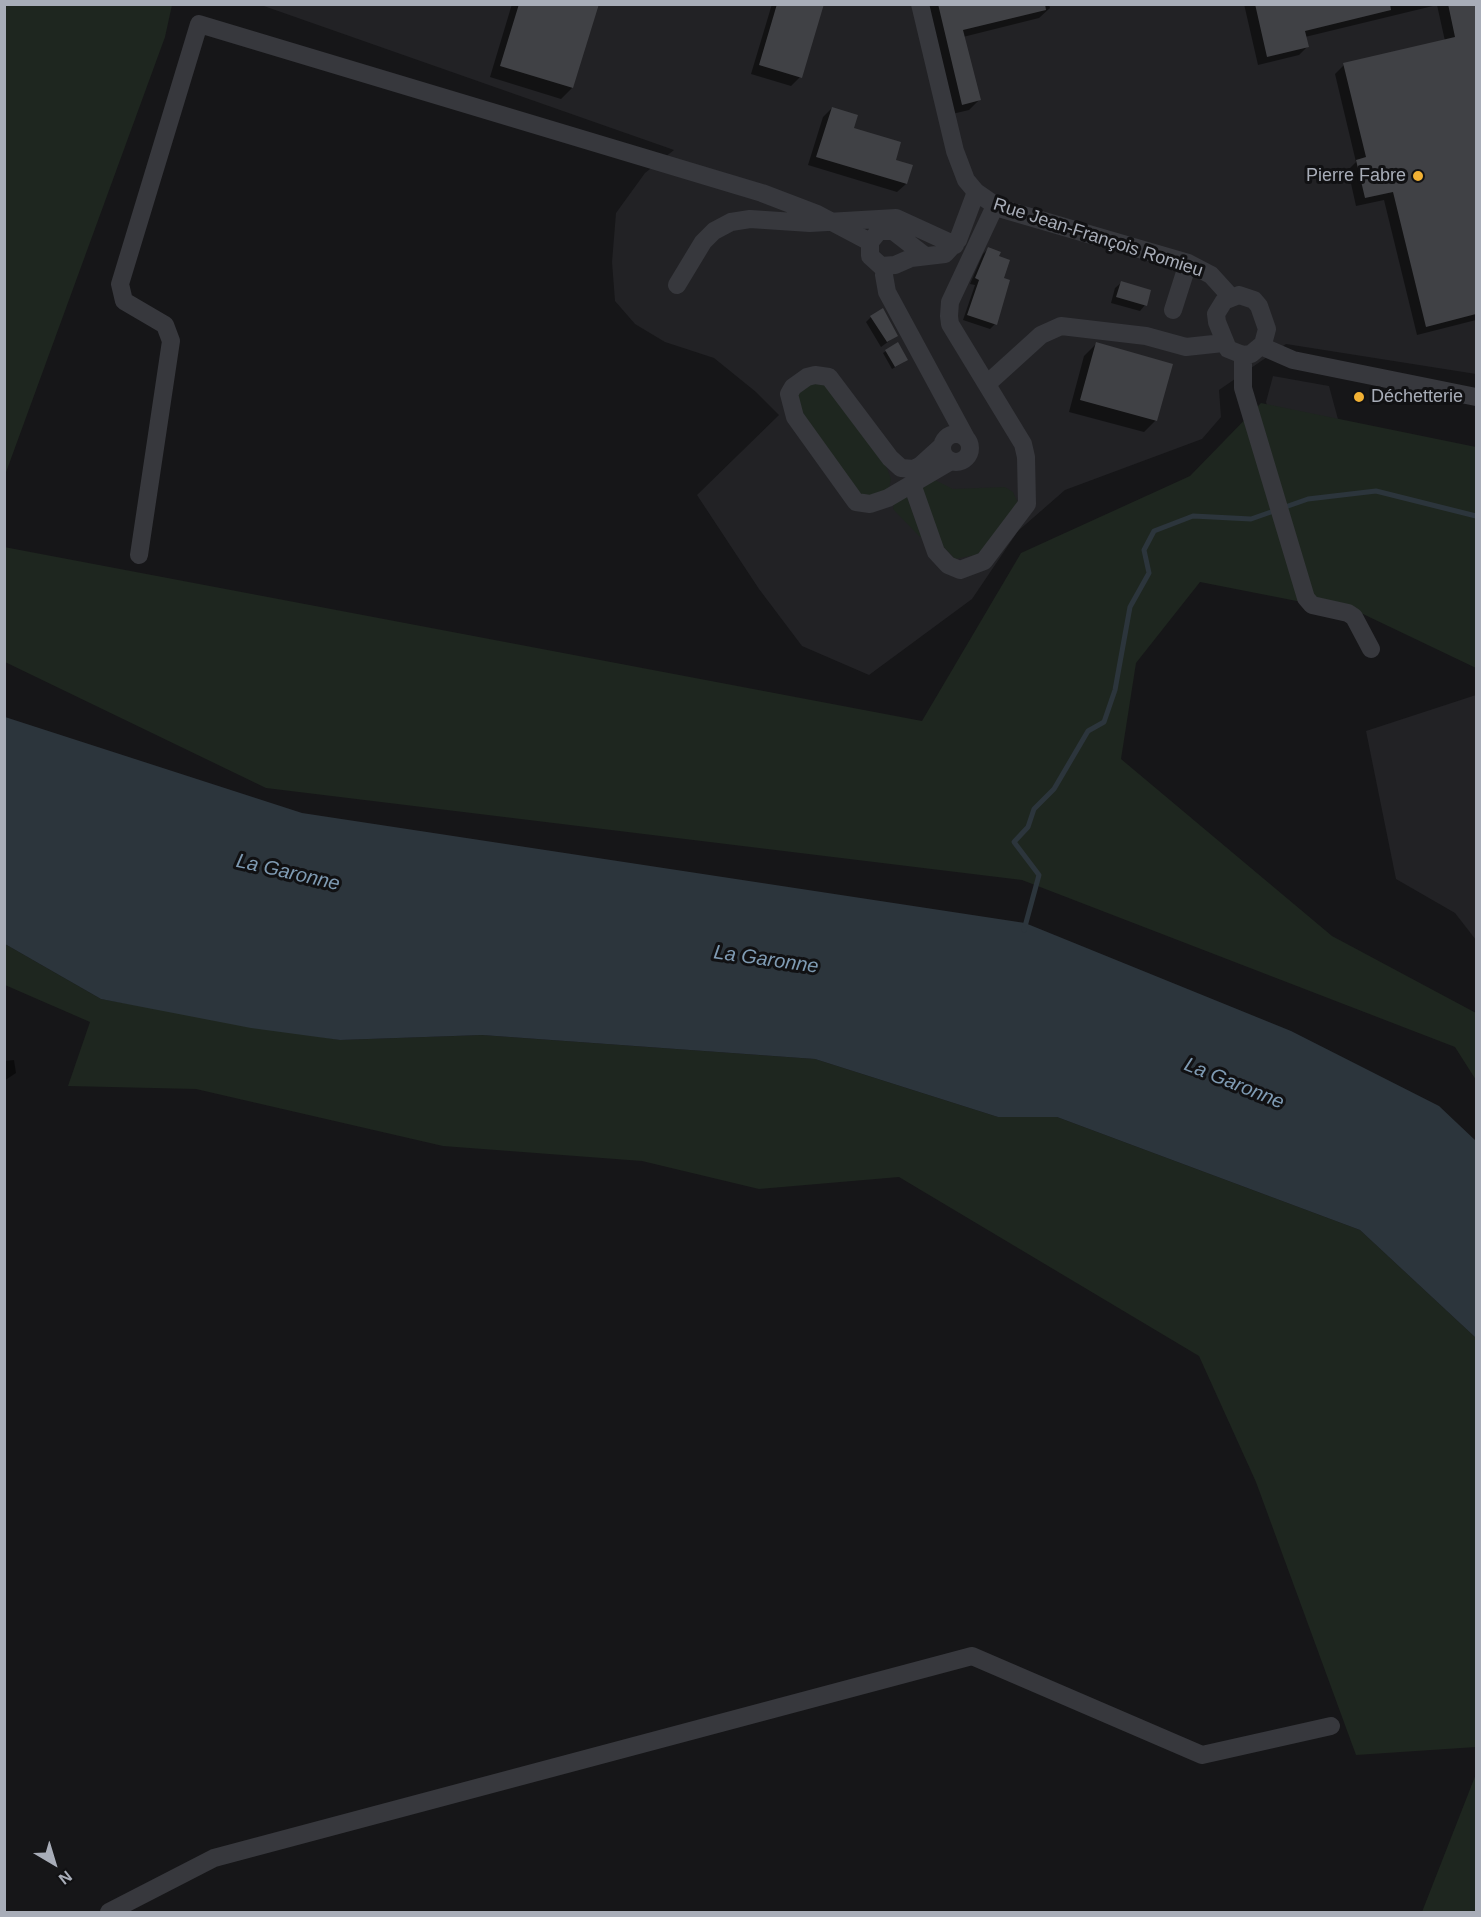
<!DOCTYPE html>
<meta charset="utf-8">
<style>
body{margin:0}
#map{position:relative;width:1481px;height:1917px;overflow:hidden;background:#161618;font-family:Arial,sans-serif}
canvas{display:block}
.frame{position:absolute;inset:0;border:6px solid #a8adb8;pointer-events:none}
.north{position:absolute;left:24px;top:1833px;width:60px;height:60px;-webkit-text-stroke:4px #111113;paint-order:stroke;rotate:142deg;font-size:16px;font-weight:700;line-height:24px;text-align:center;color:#a8adb8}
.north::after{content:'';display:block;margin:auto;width:21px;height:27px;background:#a8adb8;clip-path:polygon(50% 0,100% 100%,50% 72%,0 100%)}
</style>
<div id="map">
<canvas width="1481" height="1917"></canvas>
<div class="frame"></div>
<div class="north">N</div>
</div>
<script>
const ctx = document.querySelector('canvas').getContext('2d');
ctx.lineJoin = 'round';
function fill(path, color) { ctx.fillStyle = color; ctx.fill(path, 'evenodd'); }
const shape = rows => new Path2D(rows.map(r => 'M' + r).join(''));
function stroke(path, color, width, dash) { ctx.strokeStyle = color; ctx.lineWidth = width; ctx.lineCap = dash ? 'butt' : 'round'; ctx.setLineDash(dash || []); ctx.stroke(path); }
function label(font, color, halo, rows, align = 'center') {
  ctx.font = font + ' Arial,sans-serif'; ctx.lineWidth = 6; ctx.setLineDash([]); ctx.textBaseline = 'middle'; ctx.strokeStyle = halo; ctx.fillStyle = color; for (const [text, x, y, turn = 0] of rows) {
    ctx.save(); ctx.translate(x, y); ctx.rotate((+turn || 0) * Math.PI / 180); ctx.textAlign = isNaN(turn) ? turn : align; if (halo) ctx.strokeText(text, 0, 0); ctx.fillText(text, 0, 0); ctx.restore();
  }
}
const built = shape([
 [261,5,1476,5,1476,374,1286,344,1219,390,1221,417,1202,439,1065,490,1018,531,972,599,869,675,802,646,759,589,697,495,779,415,756,392,714,358,665,342,635,324,615,301,612,262,616,213,645,173,674,150],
 [1273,376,1329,386,1342,434,1283,453,1266,402],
 [1476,695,1476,940,1455,913,1396,879,1366,731]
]);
const green = shape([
 [5,4,172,5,165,37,5,475],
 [826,383,885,463,891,479,889,488,883,493,866,497,858,492,799,411,796,398,805,385],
 [1261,403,1476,447,1476,668,1363,614,1200,582,1136,663,1121,759,1332,936,1476,1013,1476,1080,1455,1047,1022,880,266,788,5,662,4,547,922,721,1021,553,1190,476],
 [935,480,953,489,1005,487,1013,492,1018,503,983,551,975,555,955,559,942,545,922,488],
 [906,494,921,536,920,537,893,509,894,503],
 [5,944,101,999,340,1040,482,1035,815,1059,998,1117,1057,1117,1360,1230,1476,1338,1476,1747,1356,1755,1256,1482,1199,1356,899,1177,759,1189,642,1161,443,1146,196,1089,68,1086,90,1022,5,985],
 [1476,1774,1476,1912,1422,1912]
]);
const water = shape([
 [5,717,302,813,1025,923,1291,1031,1439,1106,1476,1141,1476,1338,1360,1230,1057,1117,998,1117,815,1059,482,1035,340,1040,251,1028,101,999,5,944]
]);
const shadow = shape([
 [512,4,597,4,572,88,561,99,490,77],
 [772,4,822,4,800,77,791,86,751,74],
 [926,4,1049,4,1050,8,1039,18,963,37,979,100,969,110,952,114],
 [1244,4,1476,4,1476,320,1417,335,1384,200,1356,206,1348,170,1356,162,1335,74,1344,65,1445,41,1437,5,1305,37,1308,46,1299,55,1258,65],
 [832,108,852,129,894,161,906,184,897,192,808,165,823,117],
 [988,249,998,257,995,324,990,329,963,320,975,285,970,284,983,254],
 [1121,283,1145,305,1140,311,1111,303,1115,288],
 [871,317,896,336,881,347,866,322],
 [1096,344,1156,420,1144,432,1069,412,1084,356],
 [886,351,904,362,892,369,883,353],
 [14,1060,16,1073,4,1081,4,1061]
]);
const stream = shape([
 [1024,930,1039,875,1014,842,1028,827,1034,809,1054,789,1088,731,1104,722,1115,690,1130,607,1149,573,1144,550,1154,531,1193,516,1251,519,1308,499,1376,491,1476,516]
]);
const building = shape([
 [519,4,599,4,573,88,500,66],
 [777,4,824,4,802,78,759,65],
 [938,4,1045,4,1046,10,963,30,981,100,962,105],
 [1255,4,1390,4,1391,10,1305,31,1309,47,1267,57],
 [1448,4,1476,4,1476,314,1426,327,1393,192,1365,198,1356,160,1366,157,1343,63,1455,37],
 [832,107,858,115,854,128,901,142,896,160,913,165,907,184,816,157],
 [988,247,1001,252,999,256,1010,260,1004,278,1010,280,997,325,967,315,979,280,975,278],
 [1121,281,1151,290,1147,306,1116,297],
 [883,308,898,336,887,342,870,316],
 [898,342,908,360,895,367,885,350],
 [1096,342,1173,364,1157,421,1080,400]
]);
const minor = shape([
 [920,4,955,151,966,180,976,192,999,208,1188,263,1211,275,1231,297],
 [924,255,893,231,879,231,870,242,870,256,881,266,895,265,911,258,945,254,958,240,976,192],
 [885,266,884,275,887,292,966,438],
 [677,285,703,242,714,231,731,222,750,219,810,223,896,218,955,245],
 [1239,295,1254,300,1259,306,1267,329,1263,344,1251,354,1243,355,1228,349,1217,322,1216,314,1224,301,1239,295],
 [1173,310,1188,263],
 [1261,346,1293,360,1476,397],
 [1243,355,1243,388,1306,598,1312,605,1348,613,1354,617,1371,649],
 [987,384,1041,335,1061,326,1146,336,1186,347,1223,343],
 '942 448a14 14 0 1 1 28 0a14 14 0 1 1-28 0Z',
 [942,446,921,465,914,469,901,468,890,458,829,377,815,375,807,377,793,387,789,394,795,417,856,502,870,504,888,498,951,461],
 [912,484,936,552,948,565,960,570,984,561,1027,504,1026,457,1023,444,950,324,949,316,950,302,995,206],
 [139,555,171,341,165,325,124,301,120,284,199,24,762,193,817,214,870,242],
 [109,1912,214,1858,972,1656,1202,1755,1331,1726]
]);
const markers = [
 [1418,176,6,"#f2b134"],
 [1359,397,6,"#f2b134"]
];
const poiNames = [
 ["Pierre Fabre",1406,176],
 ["Déchetterie",1371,397,"left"]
];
const streetNames = [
 ["Rue Jean-François Romieu",1098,238,18]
];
const waterNames = [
 ["La Garonne",288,873,13],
 ["La Garonne",766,960,8],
 ["La Garonne",1234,1084,22]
];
fill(built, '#222225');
fill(green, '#1e261f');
fill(water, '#2c353c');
fill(shadow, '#0007');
stroke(stream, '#2c353c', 5);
fill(building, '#404145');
stroke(minor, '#37383d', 18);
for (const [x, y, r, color] of markers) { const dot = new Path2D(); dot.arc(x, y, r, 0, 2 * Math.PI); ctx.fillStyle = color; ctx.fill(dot); stroke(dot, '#111113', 2); }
label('18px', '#a8adb8', '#111113', poiNames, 'right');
label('18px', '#a8adb8', '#111113', streetNames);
label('italic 20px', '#7f9bb3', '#111113', waterNames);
</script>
